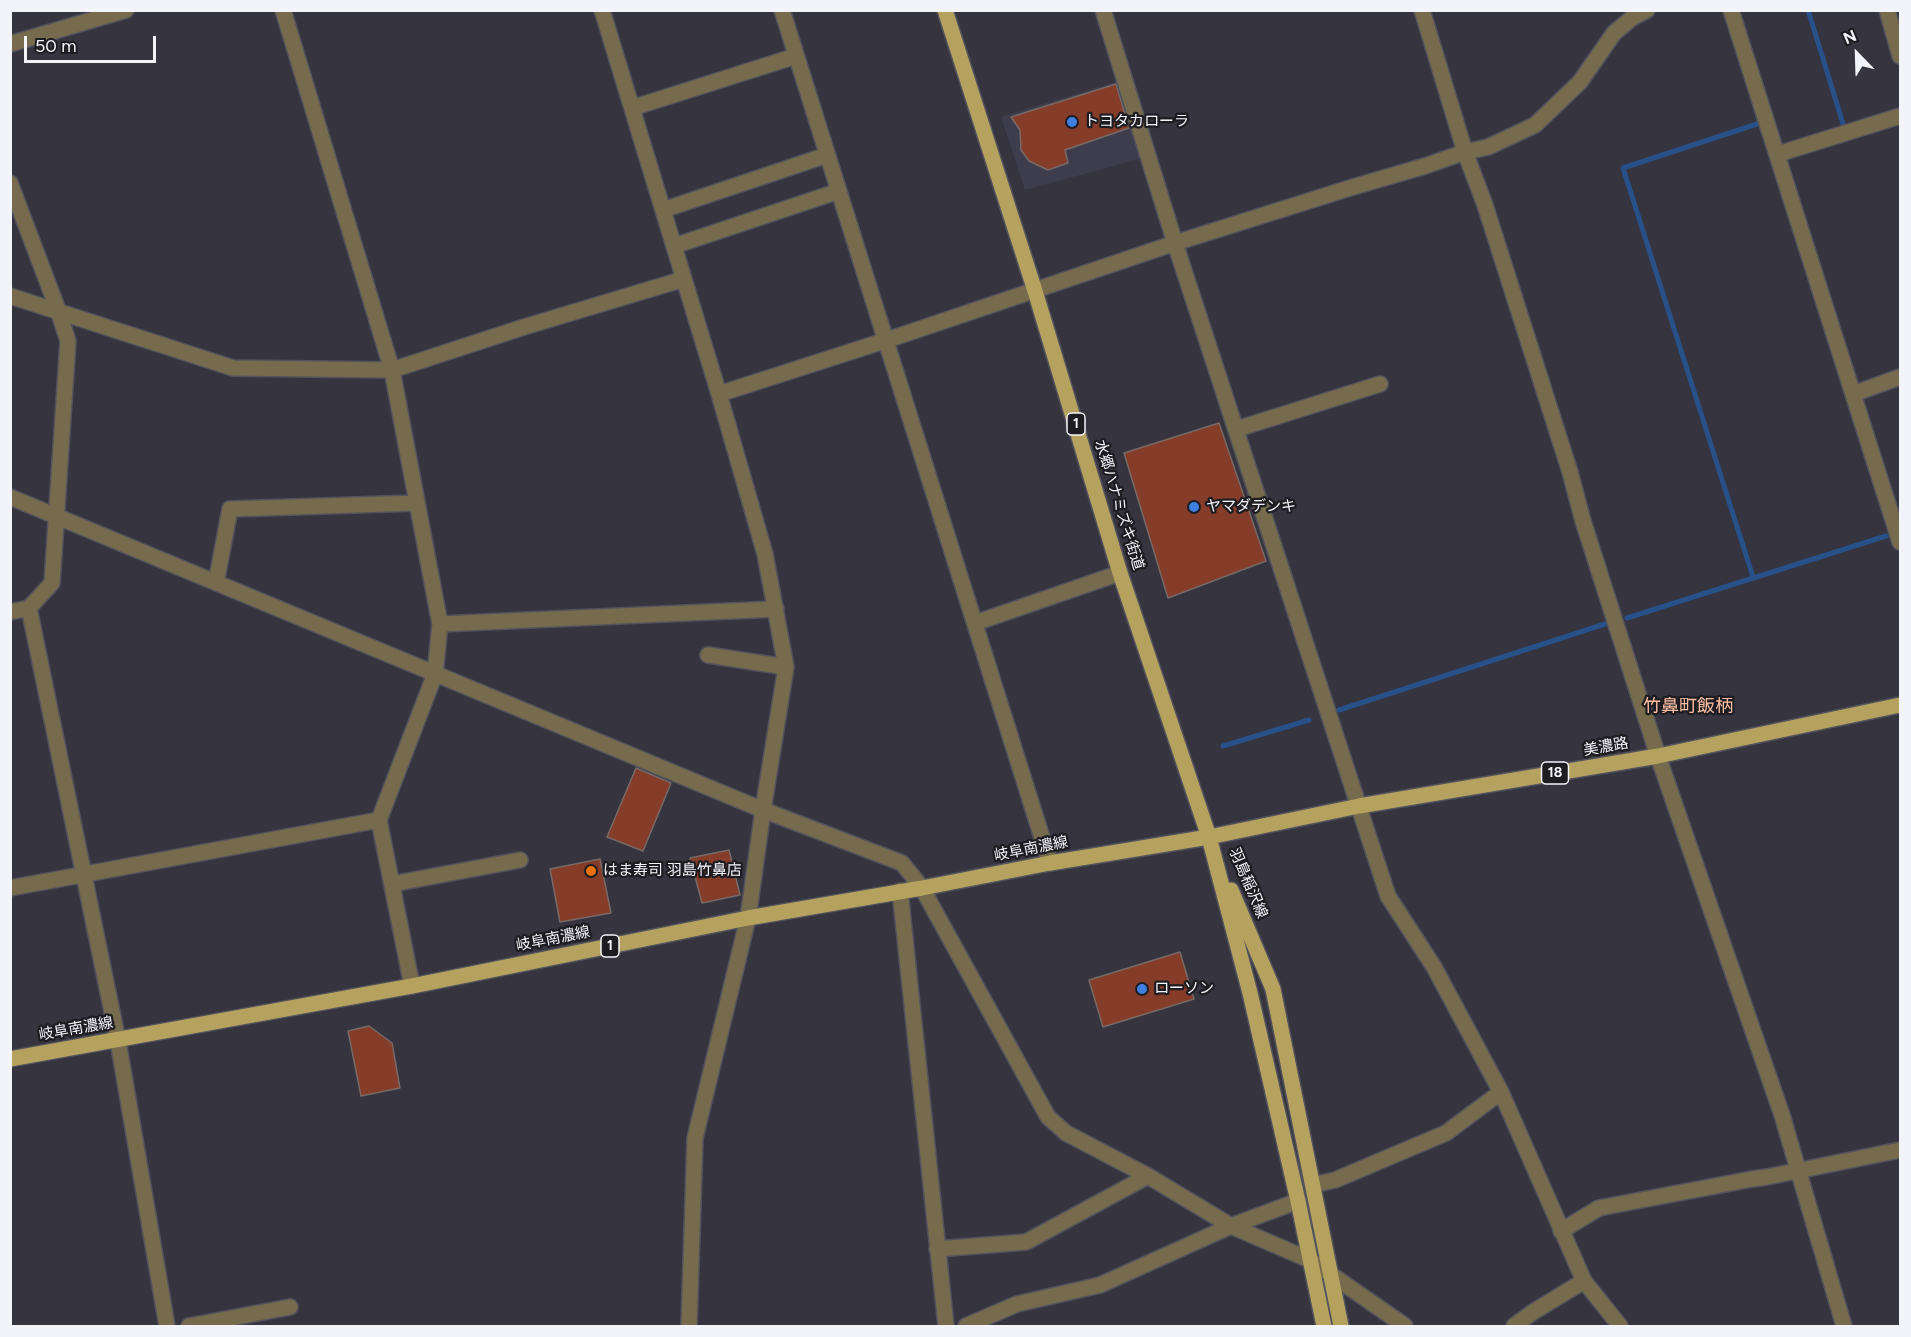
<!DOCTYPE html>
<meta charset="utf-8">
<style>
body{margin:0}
#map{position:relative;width:1911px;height:1337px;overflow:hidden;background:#35343f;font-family:Figtree,sans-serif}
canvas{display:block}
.frame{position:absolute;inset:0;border:12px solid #f3f3fa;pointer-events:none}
.north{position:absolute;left:1827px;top:24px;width:60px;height:60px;-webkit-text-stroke:4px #1d1c21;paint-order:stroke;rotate:337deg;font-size:16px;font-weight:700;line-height:24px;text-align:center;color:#f3f3fa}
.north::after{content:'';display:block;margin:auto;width:21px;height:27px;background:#f3f3fa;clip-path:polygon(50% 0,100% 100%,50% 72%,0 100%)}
.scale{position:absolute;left:24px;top:36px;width:132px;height:27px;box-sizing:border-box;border:3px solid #f3f3fa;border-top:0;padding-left:8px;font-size:18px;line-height:21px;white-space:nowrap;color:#f3f3fa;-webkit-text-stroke:4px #1d1c21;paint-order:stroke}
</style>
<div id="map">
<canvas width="1911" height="1337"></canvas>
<div class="frame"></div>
<div class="north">N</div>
<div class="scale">50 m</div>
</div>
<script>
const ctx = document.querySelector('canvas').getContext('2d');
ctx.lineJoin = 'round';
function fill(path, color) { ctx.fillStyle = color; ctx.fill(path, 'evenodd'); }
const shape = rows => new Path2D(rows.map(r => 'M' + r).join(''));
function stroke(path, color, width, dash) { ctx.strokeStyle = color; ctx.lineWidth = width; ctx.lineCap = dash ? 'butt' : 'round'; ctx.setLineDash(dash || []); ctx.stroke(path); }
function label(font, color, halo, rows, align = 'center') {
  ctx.font = font + ' Figtree,"Noto Sans JP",sans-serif'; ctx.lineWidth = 4.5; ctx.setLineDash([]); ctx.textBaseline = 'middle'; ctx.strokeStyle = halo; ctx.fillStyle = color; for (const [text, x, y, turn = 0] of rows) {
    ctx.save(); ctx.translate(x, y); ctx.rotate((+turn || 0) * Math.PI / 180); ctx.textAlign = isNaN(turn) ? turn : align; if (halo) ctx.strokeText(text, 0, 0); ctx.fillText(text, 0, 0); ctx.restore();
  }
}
const built = shape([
 [1121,80,1143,158,1025,190,1001,117]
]);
const stream = shape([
 [1808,10,1844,127,1850,125],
 [1753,577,1623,168,1760,123,1758,118],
 [1627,618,1886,536],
 [1339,710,1608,623],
 [1223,746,1309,720]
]);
const building = shape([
 [1116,84,1129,128,1065,150,1068,163,1048,170,1029,161,1021,150,1020,130,1011,117,1116,84],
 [1219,423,1266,561,1168,598,1124,453,1219,423],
 [636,768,671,783,643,851,607,837,636,768],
 [729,850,740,895,702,903,690,858,729,850],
 [600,859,611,913,560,922,550,869,600,859],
 [1180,952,1194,999,1103,1027,1089,980,1180,952],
 [369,1026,392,1043,400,1088,361,1096,348,1031,369,1026]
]);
const minor = shape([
 [602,10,719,394,765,554,786,667,763,810,748,918,695,1138,689,1326],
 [782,10,1050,863],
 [1103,10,1175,243,1388,896,1434,967,1501,1092,1584,1281,1620,1326],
 [1422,10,1465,152,1485,205,1570,472,1583,521,1658,756,1782,1115,1844,1326],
 [1731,10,1900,542],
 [1887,10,1900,56],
 [10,44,126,10],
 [632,108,796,56],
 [1778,154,1900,116],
 [10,183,58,310,68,341,52,583,29,608],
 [663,210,827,155],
 [674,246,839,191],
 [10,296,233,368,392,370,524,327,684,279],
 [719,394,887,340,1175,243,1353,187,1425,166,1465,152,1488,147,1535,125,1580,82,1614,33,1632,18,1647,10],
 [1853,394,1900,377],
 [1237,429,1380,384],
 [10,497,763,810,902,863,922,888,1048,1117,1066,1133,1148,1176,1231,1226,1310,1260,1405,1326],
 [216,583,230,509,417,503],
 [10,612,29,608,118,1041,167,1326],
 [975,623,1120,573],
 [440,624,776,609],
 [708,655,786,667],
 [379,820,412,986],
 [392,884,520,860],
 [10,888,379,820,435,674,440,624,392,370,283,10],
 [900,891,946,1326],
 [1313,1185,1335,1180,1446,1133,1501,1092],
 [1561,1231,1599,1208,1752,1179,1767,1177,1900,1150],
 [937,1249,1026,1242,1148,1176],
 [189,1326,290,1307],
 [966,1326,1017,1304,1100,1285,1231,1226,1298,1201],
 [1514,1326,1533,1312,1584,1281]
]);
const major = shape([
 [945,10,1035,291,1120,573,1209,837,1250,993,1298,1201,1324,1326],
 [1231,890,1273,989,1341,1326],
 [10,1059,412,986,748,918,922,888,1050,863,1209,837,1359,806,1658,756,1900,705]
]);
const markers = [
 [1072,122,6,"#3f7fe0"],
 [1194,507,6,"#3f7fe0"],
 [591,871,6,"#e8710a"],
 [1142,989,6,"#3f7fe0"]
];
const shields = [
 [1076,424,18],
 [1555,773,27],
 [610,946,18]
];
const shieldNames = [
 ["1",1076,424],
 ["18",1555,773],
 ["1",610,946]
];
const poiNames = [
 ["トヨタカローラ",1084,122],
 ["ヤマダデンキ",1206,507],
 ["はま寿司 羽島竹鼻店",603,871],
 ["ローソン",1154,989]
];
const streetNames = [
 ["水郷ハナミズキ街道",1119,505,73],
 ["美濃路",1606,747,-10],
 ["岐阜南濃線",1031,849,-11],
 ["羽島稲沢線",1248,883,67],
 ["岐阜南濃線",553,939,-11],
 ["岐阜南濃線",76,1029,-10]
];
const quarterNames = [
 ["竹鼻町飯柄",1688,707]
];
fill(built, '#3e3d4d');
stroke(stream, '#28518a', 5);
fill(building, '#853c29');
stroke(building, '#786a66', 1.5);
stroke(minor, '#53535d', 18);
stroke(major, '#53535d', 18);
stroke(minor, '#766c4d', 15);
stroke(major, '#b6a25f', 15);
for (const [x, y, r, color] of markers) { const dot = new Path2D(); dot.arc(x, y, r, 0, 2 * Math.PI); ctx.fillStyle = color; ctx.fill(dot); stroke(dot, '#1d1c21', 2); }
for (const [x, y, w] of shields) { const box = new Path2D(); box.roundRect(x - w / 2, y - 11, w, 22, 4.5); ctx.fillStyle = '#1d1c21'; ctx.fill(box); stroke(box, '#f3f3fa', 1.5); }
label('bold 14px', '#f3f3fa', null, shieldNames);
label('15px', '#f3f3fa', '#1d1c21', poiNames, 'left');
label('15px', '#f3f3fa', '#1d1c21', streetNames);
label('18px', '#fcbfa3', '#1d1c21', quarterNames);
</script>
